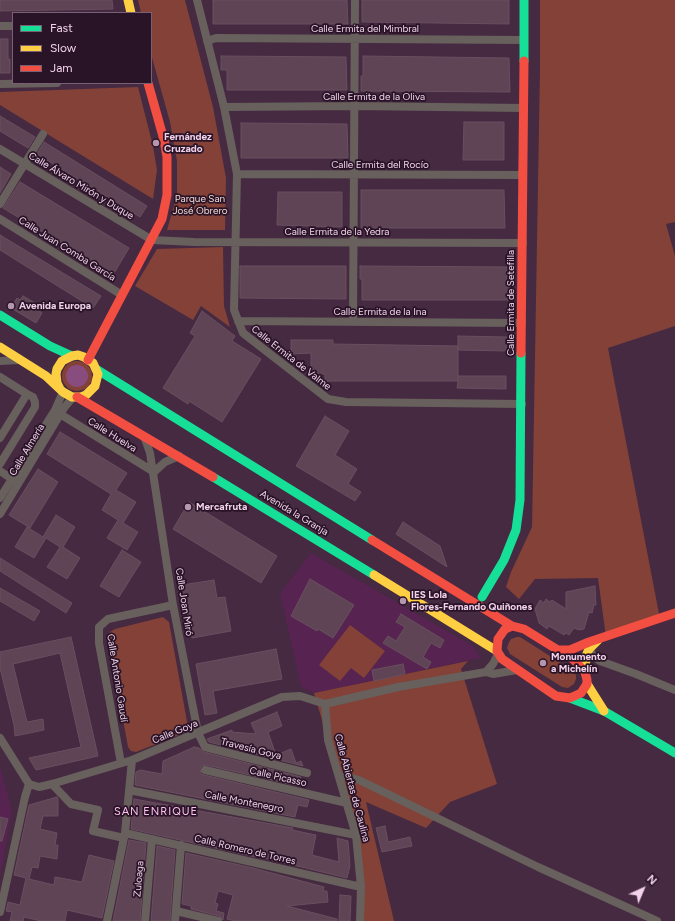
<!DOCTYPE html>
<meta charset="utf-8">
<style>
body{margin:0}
#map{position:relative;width:675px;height:921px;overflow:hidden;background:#452a41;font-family:Figtree,sans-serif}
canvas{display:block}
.legend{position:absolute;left:12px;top:12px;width:140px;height:72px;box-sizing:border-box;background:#291326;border:1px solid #796075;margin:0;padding:5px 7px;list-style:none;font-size:12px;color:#f2d3eb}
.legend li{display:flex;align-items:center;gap:8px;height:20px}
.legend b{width:20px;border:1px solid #796075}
.north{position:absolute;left:623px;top:869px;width:40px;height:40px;-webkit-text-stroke:3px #291326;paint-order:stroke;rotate:44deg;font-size:11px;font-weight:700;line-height:16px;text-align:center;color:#f2d3eb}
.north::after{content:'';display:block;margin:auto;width:14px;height:18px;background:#f2d3eb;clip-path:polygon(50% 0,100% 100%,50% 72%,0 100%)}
</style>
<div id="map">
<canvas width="675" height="921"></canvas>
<ul class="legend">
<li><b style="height:5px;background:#16e098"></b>Fast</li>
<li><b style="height:5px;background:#ffcf43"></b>Slow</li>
<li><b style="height:5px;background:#f24e42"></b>Jam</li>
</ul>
<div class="north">N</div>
</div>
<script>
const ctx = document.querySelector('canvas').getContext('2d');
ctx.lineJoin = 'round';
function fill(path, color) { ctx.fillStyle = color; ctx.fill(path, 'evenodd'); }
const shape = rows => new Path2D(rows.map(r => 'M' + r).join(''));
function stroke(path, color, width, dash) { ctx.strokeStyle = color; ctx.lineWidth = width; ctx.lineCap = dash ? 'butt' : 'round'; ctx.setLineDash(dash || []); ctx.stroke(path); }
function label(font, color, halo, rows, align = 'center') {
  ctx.font = font + ' Figtree,sans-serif'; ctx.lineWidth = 3.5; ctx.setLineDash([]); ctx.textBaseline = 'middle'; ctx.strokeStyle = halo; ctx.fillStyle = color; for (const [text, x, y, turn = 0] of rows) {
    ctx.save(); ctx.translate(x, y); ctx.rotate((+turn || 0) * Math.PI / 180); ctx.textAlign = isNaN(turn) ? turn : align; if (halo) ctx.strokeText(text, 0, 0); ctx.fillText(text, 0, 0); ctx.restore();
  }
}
const built = shape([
 [311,553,473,646,481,658,314,693,301,687,280,593],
 [0,765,12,811,0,878]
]);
const green = shape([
 [138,0,185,0,213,107,226,178,225,230,167,230,177,195,177,161,170,122,151,54,151,13,141,13],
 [540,0,675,0,675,222,666,224,675,256,675,326,608,348,660,619,606,637,598,578,535,579,519,599,506,587,511,572,532,527,540,69],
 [138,87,153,146,157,170,153,199,0,105,0,92],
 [223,247,224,306,230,327,201,306,193,320,135,286,157,249],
 '62 376a15 15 0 1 1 30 0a15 15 0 1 1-30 0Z',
 [163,617,169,622,188,727,186,732,136,752,131,751,128,747,108,638,110,632,115,629],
 [350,625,385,651,364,678,351,668,340,681,319,665],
 [517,637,520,637,572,670,576,675,576,679,574,684,568,688,562,687,510,654,507,648,509,642,511,639],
 [468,661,461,669,497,784,450,802,426,828,366,802,394,921,364,921,359,846,314,693]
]);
const water = shape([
 '66 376a11 11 0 1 1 22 0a11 11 0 1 1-22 0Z'
]);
const building = shape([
 [0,0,112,0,113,9,0,11,0,0],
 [213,0,347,0,348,24,213,24,213,0],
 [362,0,509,0,509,24,362,22,362,0],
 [0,39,8,39,8,59,10,59,10,73,0,73,0,39],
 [221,56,346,57,347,90,227,90,227,70,221,70,221,56],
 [363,56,509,58,510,92,361,91,361,76,363,76,363,56],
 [0,116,35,137,28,148,0,131,0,116],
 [464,122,504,122,504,160,463,160,464,122],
 [241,123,347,124,348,158,241,158,241,123],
 [44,142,147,206,140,217,37,154,44,142],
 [0,167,11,174,0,193,0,167],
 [20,182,129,248,113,275,3,208,20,182],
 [361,190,504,190,505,228,361,228,361,190],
 [278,192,342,192,342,227,277,225,278,192],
 [0,235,101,296,93,308,0,250,0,235],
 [240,266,346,266,346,299,240,298,240,266],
 [360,266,507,267,507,287,509,287,509,300,362,300,362,279,360,279,360,266],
 [23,296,42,307,40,312,42,313,36,323,11,308,17,298,20,300,23,296],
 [202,311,235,336,232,341,261,359,222,422,189,401,188,404,163,388,195,336,190,333,202,311],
 [458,336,507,337,506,351,458,350,458,336],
 [291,340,333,340,333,344,458,346,458,381,325,381,325,374,311,374,311,353,291,354,291,340],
 [459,376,506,376,506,389,457,388,459,376],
 [325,416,349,431,335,455,357,469,348,484,361,492,355,501,296,466,325,416],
 [60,432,127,473,116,490,136,502,123,523,138,532,127,550,107,538,118,520,102,510,111,494,47,454,60,432],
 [38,469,58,482,30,528,9,515,38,469],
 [189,502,277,556,261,583,173,529,189,502],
 [56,515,75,527,63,547,80,558,67,579,47,567,60,547,46,538,34,558,15,547,27,527,43,537,56,515],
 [403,522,440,546,447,567,396,534,403,522],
 [122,550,141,562,119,597,100,586,122,550],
 [0,558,72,603,66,613,0,571,0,558],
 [310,579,354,605,333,638,318,629,317,631,291,616,310,579],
 [214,580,217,598,225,597,231,631,192,638,182,585,214,580],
 [595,586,596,605,594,605,592,613,589,612,584,629,579,630,574,628,569,635,566,633,564,635,549,626,547,629,539,623,535,609,540,600,544,603,546,599,550,602,552,600,566,609,566,592,595,586],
 [0,588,40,611,34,621,0,601,0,588],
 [401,614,444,640,440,648,431,643,423,657,431,662,427,669,383,643,388,636,396,641,405,627,396,622,401,614],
 [71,637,98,756,36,770,29,758,81,747,60,653,13,664,27,722,43,719,44,730,15,736,14,725,0,668,0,652,71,637],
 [276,649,282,679,213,691,217,713,205,715,196,664,276,649],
 [403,664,405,674,374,681,372,670,403,664],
 [277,712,282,726,268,732,276,755,291,749,296,763,301,761,303,766,209,742,207,739,232,730,232,732,256,734,251,723,277,712],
 [194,747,199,748,204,752,301,777,298,786,206,765,201,766,200,769,201,774,204,775,309,800,307,807,298,805,295,817,135,785,136,772,140,770,162,774,163,761,194,747],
 [57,797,58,799,58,816,43,816,40,829,57,833,55,845,58,845,57,859,40,856,38,868,32,867,29,879,54,885,55,877,82,882,89,855,114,861,102,918,67,910,65,921,41,921,24,917,23,921,10,921,12,912,6,911,8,902,20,905,26,878,14,875,29,805,57,797],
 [134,799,293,828,292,830,316,835,312,855,339,862,337,838,348,841,350,866,347,878,256,856,256,857,131,829,134,799],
 [0,817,8,819,2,841,0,841,0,817],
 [385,826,388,842,410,837,412,846,382,852,376,828,385,826],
 [129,840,146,843,140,921,113,921,129,840],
 [157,846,175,850,170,921,151,921,157,846],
 [186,853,253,868,324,887,323,891,327,891,328,902,287,906,337,919,337,921,235,921,227,919,233,895,218,891,215,903,218,904,216,911,224,913,223,920,219,916,191,909,191,906,182,904,186,853],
 [340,895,351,896,350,921,339,921,340,895]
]);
const street = shape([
 [197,0,224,107,237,174,234,310,243,333,328,399,346,402,522,404],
 [0,26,13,26],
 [207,41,216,38,524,40],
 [0,84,57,83],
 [224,107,354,106,524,108],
 [0,149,152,240,194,242,523,243],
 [237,174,523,175],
 [0,204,43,134],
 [0,219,122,295],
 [238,321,522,323],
 [353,322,355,0],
 [0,361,19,360],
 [0,377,27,394,0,438],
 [60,414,154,472],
 [144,436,150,453,173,605,198,733,205,747,307,773],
 [0,464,35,407,35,402,33,397,27,394],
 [0,471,12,479],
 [154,472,165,462,179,456],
 [0,498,55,410,63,392],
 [0,514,64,408,73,397],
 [589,649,594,657,600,661,636,674,675,690],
 [486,672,493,664,498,654],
 [0,738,29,784],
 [121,763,99,643,99,627,108,619,173,605],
 [205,770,347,803],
 [339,776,344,776,359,780,538,867,657,921],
 [29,784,39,787,52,784,132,760,282,697,300,696,325,704],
 [52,784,71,804,98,810,93,831,124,838],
 [129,790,356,835],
 [125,833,361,887],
 [176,911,218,921],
 [0,912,25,797,29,784],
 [107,921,125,833,132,760],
 [145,921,152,839],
 [175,921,181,845],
 [360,921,361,887,356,835,328,740,325,704,398,687,486,672,493,674,517,670]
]);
const fast = shape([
 [524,61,524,0],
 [0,315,50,346,72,356],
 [96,369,372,540],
 [213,477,374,575],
 [482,597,504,560,516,530,520,500,521,353],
 [570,698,604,711,675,753]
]);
const slow = shape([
 [128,0,131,13],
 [0,347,46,376,63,392,72,397,81,397,86,395,95,386,98,374,93,363,84,357,78,355,72,356,62,361,57,369,56,374,57,383,60,389],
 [374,575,497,651],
 [585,672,586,656,589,649,598,640],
 [587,684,604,711]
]);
const jam = shape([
 [521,353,524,61],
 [88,360,162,219,167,195,167,157,164,140,148,83],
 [77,397,213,477],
 [372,540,512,626],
 [512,626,524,629,574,660,585,672,587,680,587,684,581,693,570,698,556,696,502,659,497,651,498,639,505,629,512,626],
 [559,650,570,650,589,642,675,613]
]);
const markers = [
 [156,143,4,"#b598b0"],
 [11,306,4,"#b598b0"],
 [188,507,4,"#b598b0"],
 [403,601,4,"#b598b0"],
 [543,663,4,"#b598b0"]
];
const streetNames = [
 ["Calle Ermita del Mimbral",365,29],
 ["Calle Ermita de la Oliva",374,97],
 ["Calle Ermita del Rocío",380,165],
 ["Calle Álvaro Mirón y Duque",81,186,31],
 ["Calle Ermita de la Yedra",337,232],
 ["Calle Juan Comba García",67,249,32],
 ["Calle Ermita de Setefilla",511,303,-90],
 ["Calle Ermita de la Ina",380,312],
 ["Calle Ermita de Valme",291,358,38],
 ["Calle Huelva",112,435,32],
 ["Calle Almería",27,450,-59],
 ["Avenida la Granja",294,513,31],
 ["Calle Joan Miró",184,602,81],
 ["Calle Antonio Gaudí",117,678,81],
 ["Calle Goya",175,732,-22],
 ["Travesía Goya",251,749,14],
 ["Calle Picasso",278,777,13],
 ["Calle Abiertas de Caulina",352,788,75],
 ["Calle Montenegro",244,802,11],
 ["Calle Romero de Torres",245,850,13],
 ["Zuloaga",139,879,-85]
];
const poiNames = [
 ["Fernández",164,137],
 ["Cruzado",164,149],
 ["Avenida Europa",19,306],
 ["Mercafruta",196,507],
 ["IES Lola",411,595],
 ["Flores-Fernando Quiñones",411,607],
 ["Monumento",551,657],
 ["a Michelín",551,669]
];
const parkNames = [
 ["Parque San",200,199],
 ["José Obrero",200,211]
];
const neighbourhoodNames = [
 ["SAN ENRIQUE",156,812]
];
fill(built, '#572350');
fill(green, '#834137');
fill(water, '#894c7f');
fill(building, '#5e4455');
stroke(building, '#694f5f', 1);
stroke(street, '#68605c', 8);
stroke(fast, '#16e098', 9);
stroke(slow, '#ffcf43', 9);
stroke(jam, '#f24e42', 9);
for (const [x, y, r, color] of markers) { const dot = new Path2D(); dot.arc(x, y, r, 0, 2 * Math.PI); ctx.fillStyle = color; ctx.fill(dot); stroke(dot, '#291326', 1.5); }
label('10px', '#f2d3eb', '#291326', streetNames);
label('bold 10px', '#f2d3eb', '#291326', poiNames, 'left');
label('10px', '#f2dad4', '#291326', parkNames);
ctx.letterSpacing = '1px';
label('11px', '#ffc1f2', '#291326', neighbourhoodNames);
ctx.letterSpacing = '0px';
</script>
